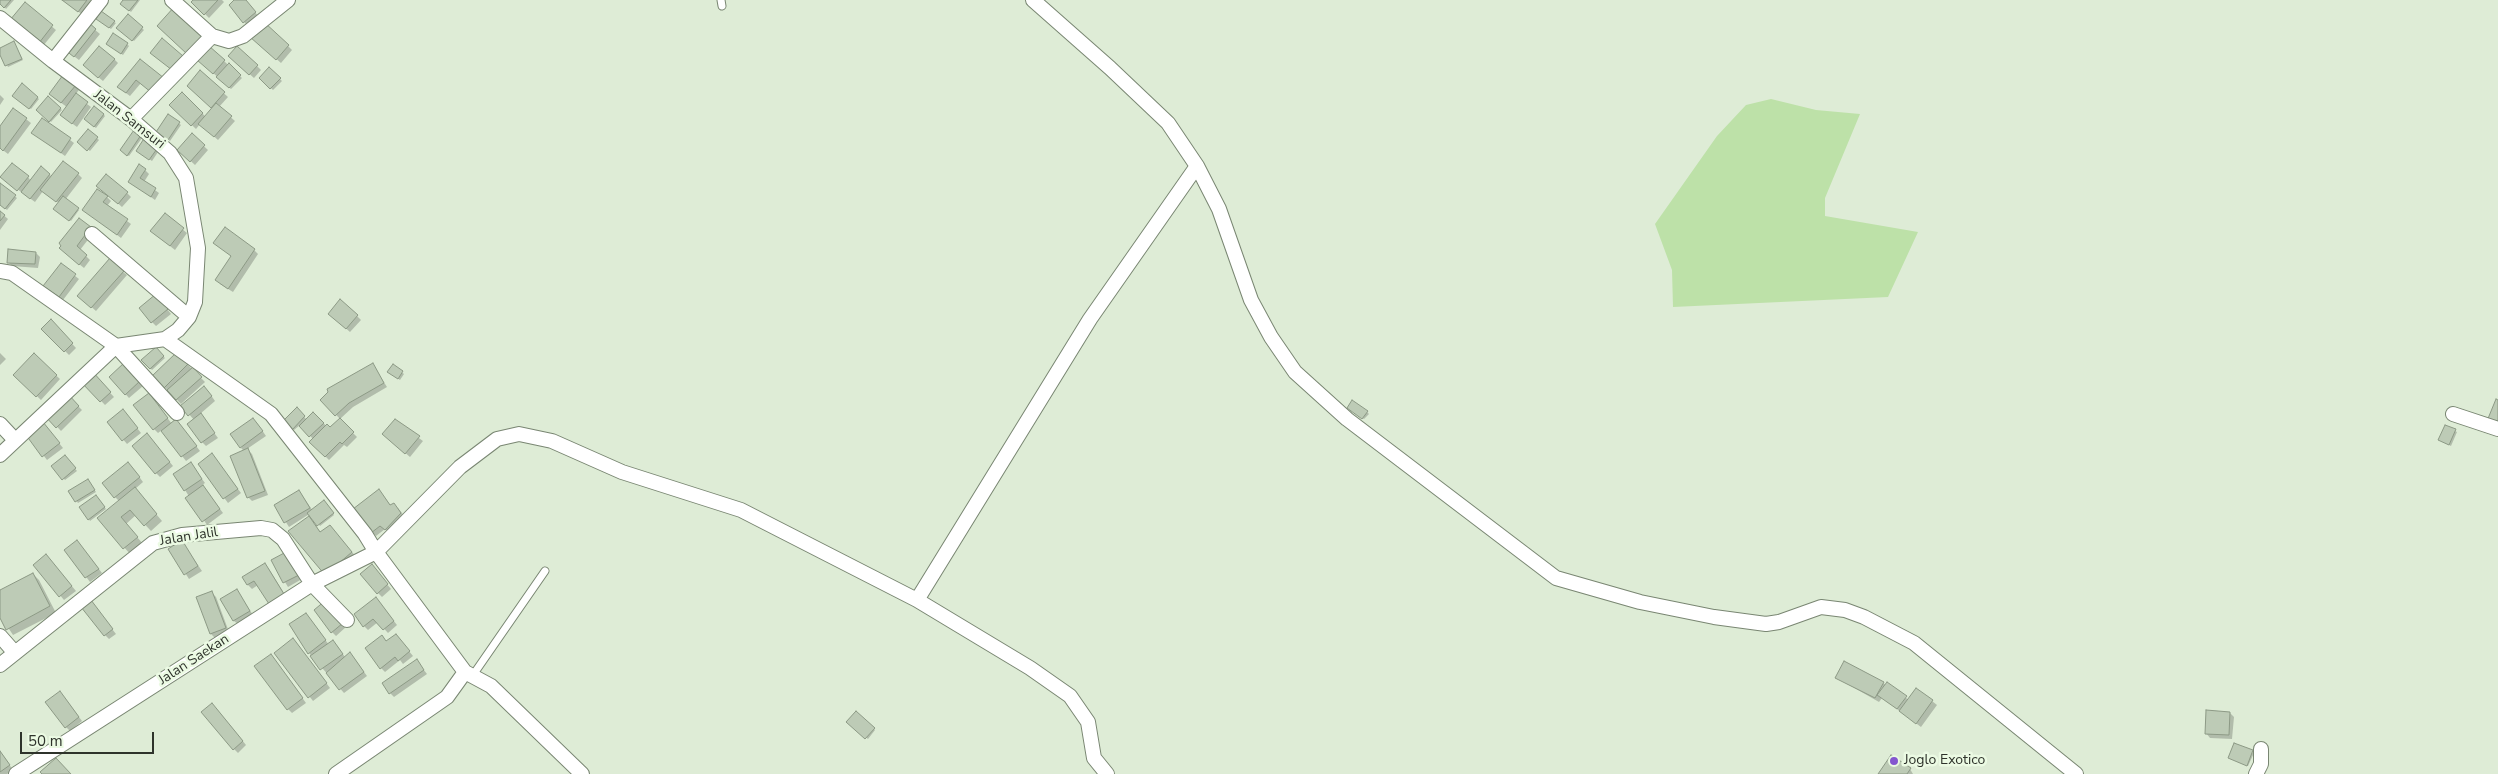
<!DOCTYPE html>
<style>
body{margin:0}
#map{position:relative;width:2498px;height:774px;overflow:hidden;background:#deecd6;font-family:"Nunito Sans",sans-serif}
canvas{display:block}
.scale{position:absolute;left:20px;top:732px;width:134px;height:22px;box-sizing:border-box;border:2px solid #2e332b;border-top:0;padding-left:6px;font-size:15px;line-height:18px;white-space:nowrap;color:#2e332b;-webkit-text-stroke:4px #ebfae3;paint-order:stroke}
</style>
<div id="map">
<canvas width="2498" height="774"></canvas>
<div class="scale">50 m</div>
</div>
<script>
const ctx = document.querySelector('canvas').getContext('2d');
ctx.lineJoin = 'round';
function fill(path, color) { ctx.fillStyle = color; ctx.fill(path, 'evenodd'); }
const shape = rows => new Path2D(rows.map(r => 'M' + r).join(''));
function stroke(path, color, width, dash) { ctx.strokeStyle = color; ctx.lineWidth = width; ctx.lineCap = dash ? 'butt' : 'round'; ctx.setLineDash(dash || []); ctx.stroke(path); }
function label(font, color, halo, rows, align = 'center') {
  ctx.font = font + ' "Nunito Sans",sans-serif'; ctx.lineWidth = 5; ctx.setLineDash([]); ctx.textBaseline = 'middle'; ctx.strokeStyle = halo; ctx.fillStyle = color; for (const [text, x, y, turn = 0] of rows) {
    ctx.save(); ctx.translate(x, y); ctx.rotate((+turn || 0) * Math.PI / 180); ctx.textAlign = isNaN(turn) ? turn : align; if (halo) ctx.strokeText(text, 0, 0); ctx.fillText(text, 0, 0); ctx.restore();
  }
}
const green = shape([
 [1771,99,1816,110,1860,114,1825,198,1825,216,1918,232,1888,297,1673,307,1672,270,1655,224,1717,136,1746,105]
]);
const shadow = shape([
 [0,0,14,0,6,9],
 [62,0,92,0,93,1,83,15],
 [125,0,140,0,131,12,122,4],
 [195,0,222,0,224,2,209,18,193,2],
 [236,0,245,0,259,17,248,26,244,22],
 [25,4,56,30,43,46,16,24],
 [128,16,144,30,134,41,118,28],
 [99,20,114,22,116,23,111,29],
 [88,24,100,34,79,60,71,54],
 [256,41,288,46,292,50,281,63],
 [14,43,23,60,8,67,0,49],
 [127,44,129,46,123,55,109,45],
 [229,56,257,66,261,70,254,78],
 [114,59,118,63,103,81,88,69],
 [140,61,141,83,130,96,123,91],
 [224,61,242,78,231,89,203,64],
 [269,68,282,81,273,90,260,78],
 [200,72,228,97,219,107,235,121,218,140,200,124,196,129,171,105,182,94,206,117,213,108,192,90],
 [22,85,39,99,31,109,15,97],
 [75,86,79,90,75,95,91,107,77,127,66,119,67,107,54,98],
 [0,95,4,99,0,105],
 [48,98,62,110,51,122,38,110],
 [13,109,31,123,8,154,0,148,0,128],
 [103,114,105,116,96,128,87,121],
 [169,116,181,125,170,141,159,133],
 [43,119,74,143,65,156,37,136],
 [88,130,99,140,90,151,79,142],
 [135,132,142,138,129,156,121,150],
 [192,135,208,150,195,165,179,150],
 [160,149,152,161,139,152],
 [145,170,149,174,144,182,159,193,155,200,134,185],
 [49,174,52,177,78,174,82,178,65,200,79,210,71,221,56,210,59,203,43,191,35,202,6,181,28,177,31,181],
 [1,185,17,198,7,210,0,204],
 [102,189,127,193,131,197,122,207],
 [107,197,111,201,107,206,131,224,121,238,88,213],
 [0,212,8,219,0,230],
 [165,215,187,233,175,250,156,235],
 [79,220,94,232,80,250,90,260,84,268,64,252],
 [254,250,258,254,233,292,220,284,232,257],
 [36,253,40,257,38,268,12,266,8,262],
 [61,265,79,279,63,300,49,290],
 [123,272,127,275,96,311,79,296],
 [160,300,171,314,156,326,152,322],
 [357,316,361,320,350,332,334,318],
 [51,321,76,348,69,355,43,329],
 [156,349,165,358,152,370,143,360],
 [0,353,6,359,0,365],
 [177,354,205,382,181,404,154,376],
 [34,355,60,379,41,400,15,375],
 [373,365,387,387,353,407,340,419,322,400,330,392],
 [393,365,404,374,400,380,390,373],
 [128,369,143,386,129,398,110,377],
 [92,373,114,397,105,405,83,382],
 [208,391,215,401,200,414,218,438,206,446,202,442,194,420,182,406],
 [68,396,82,410,61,431,47,416],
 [153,399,172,424,180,425,200,451,186,461,162,430,158,433,154,429],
 [297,409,307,420,313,414,330,429,340,420,357,437,347,447,344,445,329,460,311,442,313,439,300,425,294,430,285,421],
 [1350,409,1367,412,1369,414,1364,419],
 [127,415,141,433,127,444,109,423],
 [395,421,423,441,410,457,388,438],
 [43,423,63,448,47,460,28,435],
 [257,423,266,436,247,449,252,454,268,495,252,501,248,497,244,451,241,448],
 [2445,426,2457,432,2451,446,2439,440],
 [151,439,173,466,160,477,156,473],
 [212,455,241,493,228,503,199,464],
 [65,456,77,471,65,480,53,466],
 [191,464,205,483,202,485,223,513,207,525,185,490],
 [132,467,143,482,135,489,162,521,151,531,136,515,126,524,143,544,131,555,99,519,119,501,115,497],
 [89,482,96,492,78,503,70,492],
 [299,491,313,511,324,502,334,515,320,526,311,513,289,527,275,505],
 [383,495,391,506,398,508,405,517,390,533,385,529,376,536,372,532],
 [97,498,106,509,90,521,89,519],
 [315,524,321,533,336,533,358,559,332,580],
 [182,542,202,571,189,579,170,549],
 [81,546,102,573,90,582,66,550],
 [286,553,302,579,288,587,272,561],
 [50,560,76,591,64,600,35,565],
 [265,565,269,569,287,598,258,585,252,589,248,585,244,578],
 [375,570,391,589,382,597,378,593],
 [33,574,39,580,56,613,13,635,0,615,0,592],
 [237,591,253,615,238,624,234,621],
 [212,593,216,597,229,632,215,638,211,634,197,598],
 [380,603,397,625,388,633,378,622,368,630,364,626],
 [94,606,116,634,109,639,105,635],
 [330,606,346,627,336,636,332,632],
 [310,619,329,645,337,646,345,657,354,658,367,676,344,693,309,653],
 [399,639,413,656,403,664,400,660,385,672,381,668,387,642],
 [297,644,330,688,313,701,276,653],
 [275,660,306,703,292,713,288,709],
 [420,665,427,674,394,697,390,693],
 [1837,678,1883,683,1909,700,1917,689,1937,705,1921,727,1882,698,1879,702],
 [64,697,82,721,70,731,66,727],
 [216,708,246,745,238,753,234,749],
 [856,713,875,730,868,739,848,722],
 [2230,713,2234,717,2232,739,2210,738,2206,733],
 [0,751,13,770,7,774,0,774],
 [2252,752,2254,753,2248,766,2229,758],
 [1910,769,1913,774,1880,774]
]);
const building = shape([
 [0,0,11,0,4,8,0,4,0,0],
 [62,0,87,0,78,12,62,0],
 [123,0,138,0,129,11,120,4,123,0],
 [193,0,218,0,204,15,191,2,193,0],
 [234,0,246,0,256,12,243,23,229,5,234,0],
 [25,2,53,25,39,43,10,20,25,2],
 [175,6,206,34,187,54,157,26,175,6],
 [101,11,115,21,109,28,96,19,101,11],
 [128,14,143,27,132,41,116,28,128,14],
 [88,22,96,29,74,57,65,50,88,22],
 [264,22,289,45,276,60,250,37,264,22],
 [113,33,128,43,121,54,106,44,113,33],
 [162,38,183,56,172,70,150,53,162,38],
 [14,41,22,59,5,66,0,55,0,48,14,41],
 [99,46,115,59,98,78,83,65,99,46],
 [209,46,225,60,213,74,197,60,209,46],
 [237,46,258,65,249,75,228,56,237,46],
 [140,59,164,78,152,93,136,80,126,93,117,87,140,59],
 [229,63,241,75,229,88,216,77,229,63],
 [269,67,281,78,270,89,259,78,269,67],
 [200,70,225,92,211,108,187,86,200,70],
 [63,75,76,85,61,103,49,94,63,75],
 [22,83,38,97,29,109,12,96,22,83],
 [182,92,203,113,191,126,169,105,182,92],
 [76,93,88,102,72,124,60,115,76,93],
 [48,96,61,108,49,122,36,110,48,96],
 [216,103,232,116,214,137,198,124,216,103],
 [94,106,104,114,94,127,84,119,94,106],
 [13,108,27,118,3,151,0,148,0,126,13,108],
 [168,114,180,122,168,140,156,132,168,114],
 [42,118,71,138,61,153,31,133,42,118],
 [88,129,98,137,87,151,77,142,88,129],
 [134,130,141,135,127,156,120,150,134,130],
 [192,133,205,145,190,162,177,150,192,133],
 [145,137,159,146,149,160,136,151,145,137],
 [63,161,79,173,56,202,40,190,63,161],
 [12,163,29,176,17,191,0,177,12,163],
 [139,164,146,169,140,178,156,188,151,197,128,182,139,164],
 [41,166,50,174,30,199,21,192,41,166],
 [106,174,128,192,118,204,96,186,106,174],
 [0,183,16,195,5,209,0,205,0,183],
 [97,189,108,196,103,202,128,219,117,235,82,210,97,189],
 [63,196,79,208,69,221,53,209,63,196],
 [0,211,5,215,0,221,0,211],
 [165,213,184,228,170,246,150,231,165,213],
 [79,218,91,227,77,246,87,255,79,265,59,248,61,246,59,243,79,218],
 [225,227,255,249,228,289,215,280,231,256,213,243,225,227],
 [8,249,36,252,35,264,7,263,8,249],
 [110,258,124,271,91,308,77,296,110,258],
 [61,263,76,274,59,297,43,286,61,263],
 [156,294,168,309,151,323,139,308,156,294],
 [340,299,358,315,346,329,328,314,340,299],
 [51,319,73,343,64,352,41,329,51,319],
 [156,347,164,356,150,369,141,360,156,347],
 [177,352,188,364,164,388,152,376,177,352],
 [34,353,57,375,36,397,13,375,34,353],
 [124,363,140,381,125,395,109,377,124,363],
 [373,363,384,383,349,403,335,416,320,400,328,392,327,389,373,363],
 [393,364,403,371,398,379,387,372,393,364],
 [193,367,202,377,176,400,167,390,193,367],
 [92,371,111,392,100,402,81,382,92,371],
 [204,386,212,396,188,416,180,406,204,386],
 [149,393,168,418,153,430,133,405,149,393],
 [68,394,79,406,56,428,45,416,68,394],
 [2496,399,2498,400,2498,425,2487,421,2496,399],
 [1352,400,1368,411,1362,419,1347,408,1352,400],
 [297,407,305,416,292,430,283,421,297,407],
 [123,409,138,428,122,441,107,422,123,409],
 [313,412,324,423,309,437,299,426,313,412],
 [201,413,215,433,201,443,187,424,201,413],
 [253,418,263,431,240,448,230,434,253,418],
 [340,418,354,432,342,444,340,442,325,457,309,442,327,424,330,427,340,418],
 [176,419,197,446,181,457,161,431,176,419],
 [395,419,420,436,405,454,382,434,395,419],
 [43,422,60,443,42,457,26,435,43,422],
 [2445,425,2456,429,2449,445,2438,440,2445,425],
 [147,433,170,462,155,474,132,446,147,433],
 [248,448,265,491,247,498,230,456,248,448],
 [212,453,238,489,223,499,198,464,212,453],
 [65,455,76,468,62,480,51,466,65,455],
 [128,462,140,477,114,498,102,483,128,462],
 [191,462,202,479,184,491,173,474,191,462],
 [88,479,95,490,75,502,68,491,88,479],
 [203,485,220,509,202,522,185,498,203,485],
 [135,487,157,514,144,526,130,510,121,517,138,537,123,549,97,518,135,487],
 [379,489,390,505,394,503,401,513,385,530,380,526,371,533,353,509,379,489],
 [299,490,310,508,284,523,274,505,299,490],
 [96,495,105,507,88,520,79,507,96,495],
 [324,500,334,513,317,526,307,513,324,500],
 [309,516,320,532,330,525,352,552,325,575,288,531,309,516],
 [77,540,99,569,85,578,64,550,77,540],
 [182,540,198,566,184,575,168,549,182,540],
 [286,552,299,575,283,583,271,560,286,552],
 [46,554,72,586,59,597,33,565,46,554],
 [265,563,284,594,269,604,254,581,247,585,242,577,265,563],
 [372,564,388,584,377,594,360,574,372,564],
 [33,573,50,606,6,630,0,618,0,590,33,573],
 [237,589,250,611,233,621,220,599,237,589],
 [212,591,226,628,210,634,196,597,212,591],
 [376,597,394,621,383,630,373,619,363,627,354,614,376,597],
 [91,600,113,629,104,636,81,607,91,600],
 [326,600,343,623,331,633,314,610,326,600],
 [306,613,326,640,308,654,289,624,306,613],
 [396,634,410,651,398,661,395,657,380,669,365,648,382,635,386,641,396,634],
 [293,638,327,683,308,698,274,653,293,638],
 [333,640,343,654,320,670,310,656,333,640],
 [350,652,364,672,339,690,326,673,350,652],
 [271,654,303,698,287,710,254,666,271,654],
 [417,659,424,670,389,694,382,683,417,659],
 [1844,661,1884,682,1875,698,1835,678,1844,661],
 [1887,682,1907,696,1897,709,1877,695,1887,682],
 [1916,688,1933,700,1916,724,1899,711,1916,688],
 [60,691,79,717,65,728,45,702,60,691],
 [212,703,243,741,233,750,201,712,212,703],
 [2206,710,2230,712,2229,735,2205,734,2206,710],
 [856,711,875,728,865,739,846,722,856,711],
 [2234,743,2253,750,2247,766,2228,758,2234,743],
 [0,751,10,765,0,772,0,751],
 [1891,755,1911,768,1907,774,1878,774,1891,755],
 [56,758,71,774,42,774,40,772,56,758]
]);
const lane = shape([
 [721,0,722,6],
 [473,675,545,571]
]);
const street = shape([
 [172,0,212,36,229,41,243,36,288,0],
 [1033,0,1110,68,1168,123,1197,166,1219,209,1251,300,1271,337,1295,372,1347,419,1556,578,1640,602,1714,617,1766,624,1779,622,1821,607,1845,610,1864,617,1914,643,2076,774],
 [0,18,53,61,131,119,170,153,186,178,198,248,195,302,189,317,178,330,165,339,116,346,0,455],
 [53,61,101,0],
 [131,119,212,36],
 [92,234,189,317],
 [0,271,12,273,116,346,177,413],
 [165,339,271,414,365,534,376,552,465,672,491,686,582,774],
 [2453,414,2498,429],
 [0,424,15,440],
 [917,600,1030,668,1070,696,1088,722,1094,758,1107,774],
 [0,636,15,653],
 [0,665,153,543,182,535,261,528,272,530,283,539,312,584,347,620],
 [16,774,312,584,376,552,460,467,497,439,519,434,552,441,622,472,741,510,917,600,1090,319,1197,166],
 [336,774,447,697,465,672],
 [2256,774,2261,764,2261,749]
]);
const markers = [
 [1894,761,5,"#8456cf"]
];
const streetNames = [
 ["Jalan Samsuri",129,120,38],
 ["Jalan Jalil",189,537,-9],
 ["Jalan Saekan",194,660,-33]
];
const poiNames = [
 ["Joglo Exotico",1904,761]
];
fill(green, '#bde1a8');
fill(shadow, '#0003');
fill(building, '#bdcbb6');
stroke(building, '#8c9985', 1);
stroke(lane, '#798672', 9);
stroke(street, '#798672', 16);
stroke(lane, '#fff', 7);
stroke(street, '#fff', 14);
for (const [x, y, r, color] of markers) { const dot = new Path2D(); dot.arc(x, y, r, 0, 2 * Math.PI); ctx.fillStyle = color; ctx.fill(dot); stroke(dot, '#ebfae3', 2); }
label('14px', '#2e332b', '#ebfae3', streetNames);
label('14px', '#2e332b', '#ebfae3', poiNames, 'left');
</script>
